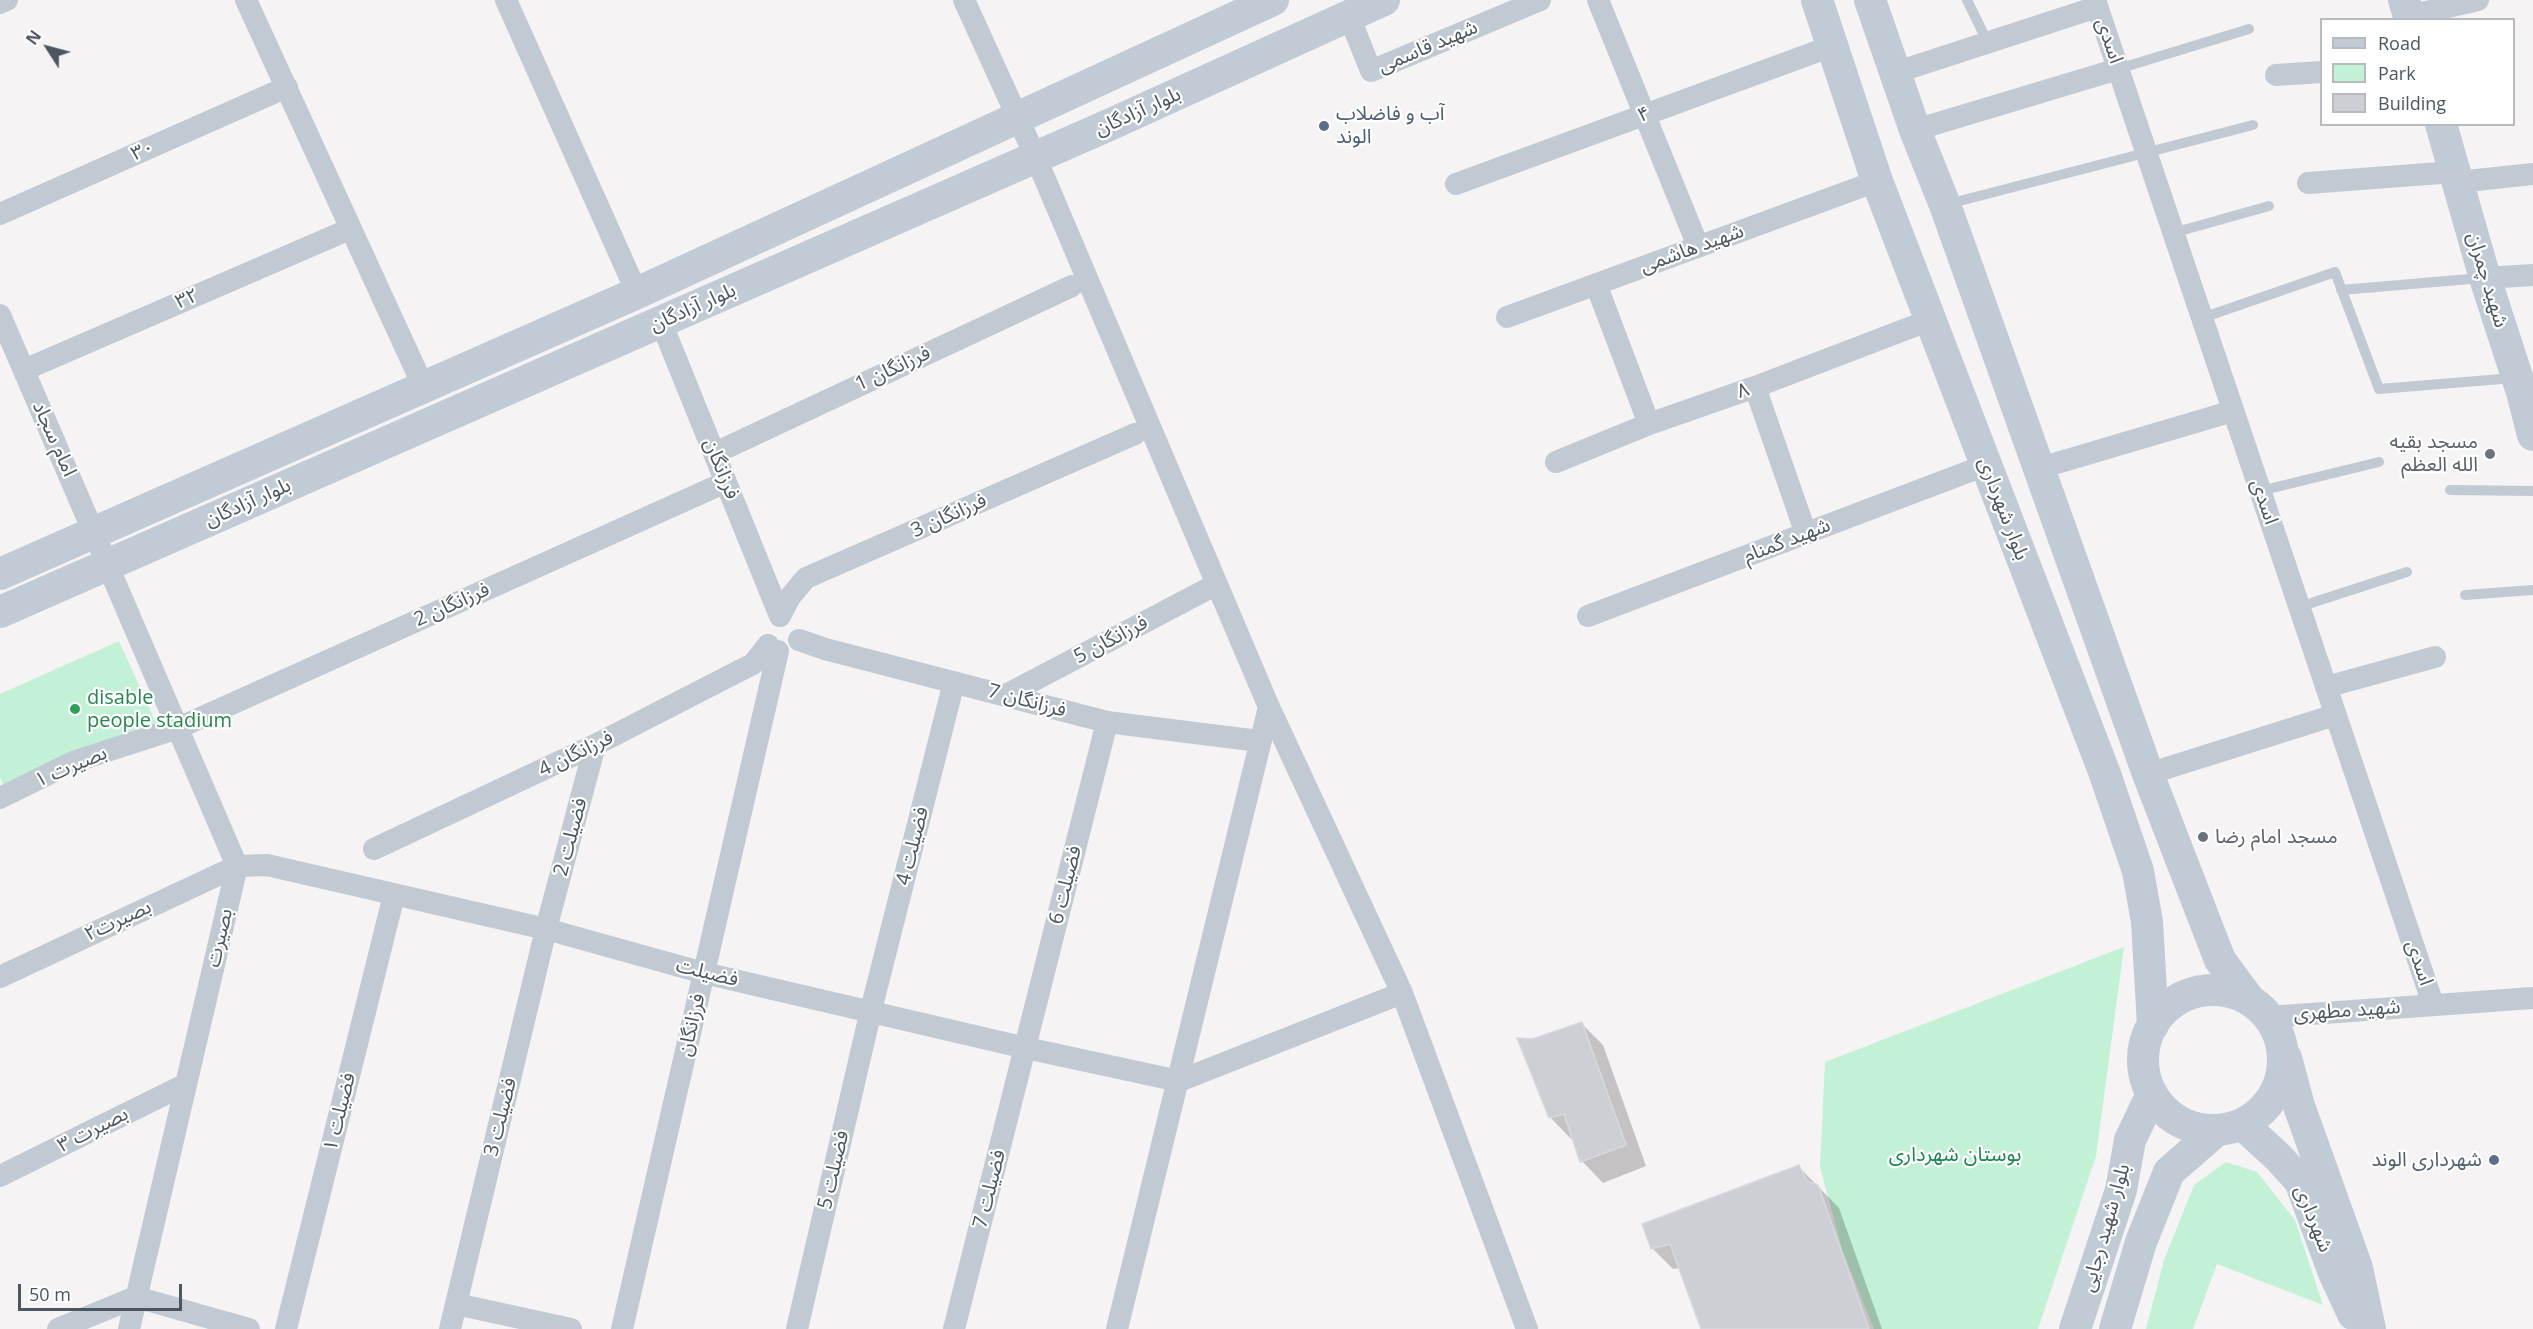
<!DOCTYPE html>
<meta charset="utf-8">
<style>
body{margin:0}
#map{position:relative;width:2533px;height:1329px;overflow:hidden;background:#f5f3f3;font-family:"Open Sans",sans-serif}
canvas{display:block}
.legend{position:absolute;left:2320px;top:18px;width:195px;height:108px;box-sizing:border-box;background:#fff;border:2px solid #b7bbc0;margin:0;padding:8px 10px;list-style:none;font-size:18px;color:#4a5661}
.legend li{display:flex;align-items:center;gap:12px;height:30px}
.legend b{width:30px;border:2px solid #b7bbc0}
.north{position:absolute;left:18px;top:18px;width:60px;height:60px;-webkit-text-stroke:4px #fff;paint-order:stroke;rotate:306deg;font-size:16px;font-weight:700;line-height:24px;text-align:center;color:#4a5661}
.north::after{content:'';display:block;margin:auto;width:21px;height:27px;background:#4a5661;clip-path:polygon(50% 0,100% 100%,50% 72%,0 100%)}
.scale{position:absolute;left:18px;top:1284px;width:164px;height:27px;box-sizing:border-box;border:3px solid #4a5661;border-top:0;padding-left:8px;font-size:18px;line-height:21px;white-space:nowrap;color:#4a5661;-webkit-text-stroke:4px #fff;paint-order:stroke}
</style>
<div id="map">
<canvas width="2533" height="1329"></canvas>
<ul class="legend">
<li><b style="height:8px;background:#c1cbd6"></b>Road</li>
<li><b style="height:16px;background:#c3f1d5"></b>Park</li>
<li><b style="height:16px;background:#cdcfd5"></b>Building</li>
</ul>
<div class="north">N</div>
<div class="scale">50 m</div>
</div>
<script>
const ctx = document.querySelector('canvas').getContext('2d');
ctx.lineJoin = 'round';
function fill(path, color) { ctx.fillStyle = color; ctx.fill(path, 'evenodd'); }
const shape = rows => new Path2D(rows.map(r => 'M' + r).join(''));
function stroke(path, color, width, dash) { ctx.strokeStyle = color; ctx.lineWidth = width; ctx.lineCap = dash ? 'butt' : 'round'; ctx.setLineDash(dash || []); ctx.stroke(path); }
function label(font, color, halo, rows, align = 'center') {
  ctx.font = font + ' "Open Sans","Noto Sans Arabic",sans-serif'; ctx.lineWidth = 4.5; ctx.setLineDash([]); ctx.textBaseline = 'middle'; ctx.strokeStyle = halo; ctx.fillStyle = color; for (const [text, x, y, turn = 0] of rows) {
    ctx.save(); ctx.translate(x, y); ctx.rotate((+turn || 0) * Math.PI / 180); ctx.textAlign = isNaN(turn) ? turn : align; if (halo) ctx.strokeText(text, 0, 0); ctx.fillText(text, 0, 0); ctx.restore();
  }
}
const green = shape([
 [119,641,157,725,4,787,0,777,0,694],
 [2124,947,2096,1156,2038,1329,1874,1329,1842,1249,1820,1167,1825,1062],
 [2226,1162,2257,1172,2295,1220,2323,1305,2217,1264,2193,1329,2146,1329,2164,1260,2194,1185]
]);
const shadow = shape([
 [1582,1024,1603,1045,1646,1166,1603,1183,1582,1161,1574,1138,1571,1139,1550,1117,1533,1041],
 [1798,1166,1839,1208,1882,1329,1702,1329,1680,1268,1673,1269,1652,1248]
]);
const building = shape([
 [1582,1022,1626,1145,1580,1162,1564,1114,1549,1118,1517,1038,1532,1039,1582,1022],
 [1799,1165,1807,1181,1818,1185,1869,1329,1701,1329,1670,1244,1651,1249,1642,1224,1799,1165]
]);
const lane = shape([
 [1967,0,1988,43],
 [2118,69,2249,29],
 [1948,204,2253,125],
 [2173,233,2269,206],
 [2341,290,2482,278],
 [2202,318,2335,272,2379,389,2514,378],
 [2450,490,2533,491],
 [2260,491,2379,462],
 [2465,595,2533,590],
 [2299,607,2407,572]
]);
const street = shape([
 [246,0,424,388],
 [506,0,637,293],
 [964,0,1036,158,1269,707,1117,1329],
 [1598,0,1698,246],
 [2095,0,2433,1004],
 [0,3,7,0],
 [1349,16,1371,71,1540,0],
 [2409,16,2478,0],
 [1894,73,2097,7],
 [2276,75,2322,72],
 [1915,130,2118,69],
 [2458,182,2533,174],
 [2308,183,2454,172],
 [1456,184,1832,46],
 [0,214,287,87],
 [2485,278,2533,275],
 [1596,284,1649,424],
 [0,315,237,866,129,1329],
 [1507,317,1877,181],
 [661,322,780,616],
 [24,370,350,229],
 [1755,387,1806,534],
 [715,453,1072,286],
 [1556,462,1649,424,1755,387,1930,320],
 [2040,468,2233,411],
 [780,616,790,597,806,578,1135,434],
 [1588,616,1986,465],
 [799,640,825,649,1107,722,1259,741],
 [2326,687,2435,657],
 [1006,695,1217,584],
 [1269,707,1402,993,1527,1329],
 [2148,774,2335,715],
 [0,798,73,762,178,728,726,482],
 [374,849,595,745,739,671,753,664,768,645],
 [0,977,237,866,267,865,546,929,704,973,1026,1048,1179,1081,1402,993],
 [2269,1017,2533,998],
 [0,1176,186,1084],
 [456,1304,571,1329],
 [58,1329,136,1297,249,1329],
 [286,1329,394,895],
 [450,1329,546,929,595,745],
 [622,1329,778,651],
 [797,1329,871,1010,954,682],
 [954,1329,1107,722]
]);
const secondary = shape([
 [1817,0,1877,181,2105,774,2138,871,2147,922,2153,1025],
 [1870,0,1915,130,1945,205,2148,774,2220,960,2248,998],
 [2404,0,2410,20],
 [2441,124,2485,278,2522,392,2533,435],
 [0,574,637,293,1273,0],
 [0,612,1109,125,1384,0],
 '2143 1060a70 70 0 1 1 140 0a70 70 0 1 1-140 0Z',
 [2286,1058,2299,1106,2357,1268,2370,1329],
 [2242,1124,2278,1157,2300,1181,2334,1273,2353,1314],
 [2075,1329,2121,1190,2130,1140,2152,1094],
 [2115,1329,2141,1242,2169,1172,2217,1130]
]);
const markers = [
 [1324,126,6,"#5c6f8a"],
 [2490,454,6,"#6b7280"],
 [75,709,6,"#2e9e5b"],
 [2203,837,6,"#6b7280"],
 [2494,1160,6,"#5c6f8a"]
];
const streetNames = [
 ["اسدی",2109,41,71],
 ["شهید قاسمی",1428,47,-23],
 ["بلوار آزادگان",1138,112,-24],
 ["۴",1644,115,-20],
 ["۳۰",143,151,-24],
 ["شهید هاشمی",1692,249,-20],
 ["شهید چمران",2487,280,73],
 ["۳۲",187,299,-23],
 ["بلوار آزادگان",693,308,-24],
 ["فرزانگان 1",893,369,-25],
 ["۸",1743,391,-19],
 ["امام سجاد",54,439,66],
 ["فرزانگان",721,469,68],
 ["اسدی",2264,502,71],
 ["بلوار آزادگان",248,503,-24],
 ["بلوار شهرداری",2003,509,69],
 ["فرزانگان 3",949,516,-24],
 ["شهید گمنام",1787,541,-21],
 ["فرزانگان 2",452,605,-24],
 ["فرزانگان 5",1111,640,-28],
 ["فرزانگان 7",1027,701,15],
 ["فرزانگان 4",576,754,-26],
 ["بصیرت ۱",71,767,-23],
 ["فضیلت 2",571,837,-75],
 ["فضیلت 4",913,846,-76],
 ["فضیلت 6",1066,885,-76],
 ["بصیرت۲",118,921,-25],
 ["بصیرت",220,938,-77],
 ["اسدی",2419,963,71],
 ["فضیلت",707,973,14],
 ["شهید مطهری",2347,1011,-4],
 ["فرزانگان",692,1025,-77],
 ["فضیلت ۱",340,1112,-76],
 ["فضیلت 3",501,1117,-76],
 ["بصیرت ۳",93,1130,-27],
 ["فضیلت 5",834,1170,-77],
 ["فضیلت 7",990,1189,-76],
 ["شهرداری",2313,1219,68],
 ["بلوار شهید رجایی",2106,1228,-74]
];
const serviceNames = [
 ["آب و فاضلاب",1336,114],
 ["الوند",1336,137],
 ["شهرداری الوند",2482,1160,"right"]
];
const worshipNames = [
 ["مسجد بقیه",2478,442],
 ["الله العظم",2478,465],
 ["مسجد امام رضا",2215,837,"left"]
];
const leisureNames = [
 ["disable",87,698],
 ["people stadium",87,721]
];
const parkNames = [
 ["بوستان شهرداری",1955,1155]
];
fill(green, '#c3f1d5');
fill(shadow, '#0003');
fill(building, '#cdcfd5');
stroke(building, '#d7d9de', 1.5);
stroke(lane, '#c1cad2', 10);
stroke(street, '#c1cad2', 22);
stroke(secondary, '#c1cbd6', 32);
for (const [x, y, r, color] of markers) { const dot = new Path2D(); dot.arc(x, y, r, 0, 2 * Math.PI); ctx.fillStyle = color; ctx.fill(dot); stroke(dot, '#fff', 2); }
label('20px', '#4a5661', '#fff', streetNames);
label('20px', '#4e5e75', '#fff', serviceNames, 'left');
label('20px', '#5b616d', '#fff', worshipNames, 'right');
label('20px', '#27864d', '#fff', leisureNames, 'left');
label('20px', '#17864f', '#fff', parkNames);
</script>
